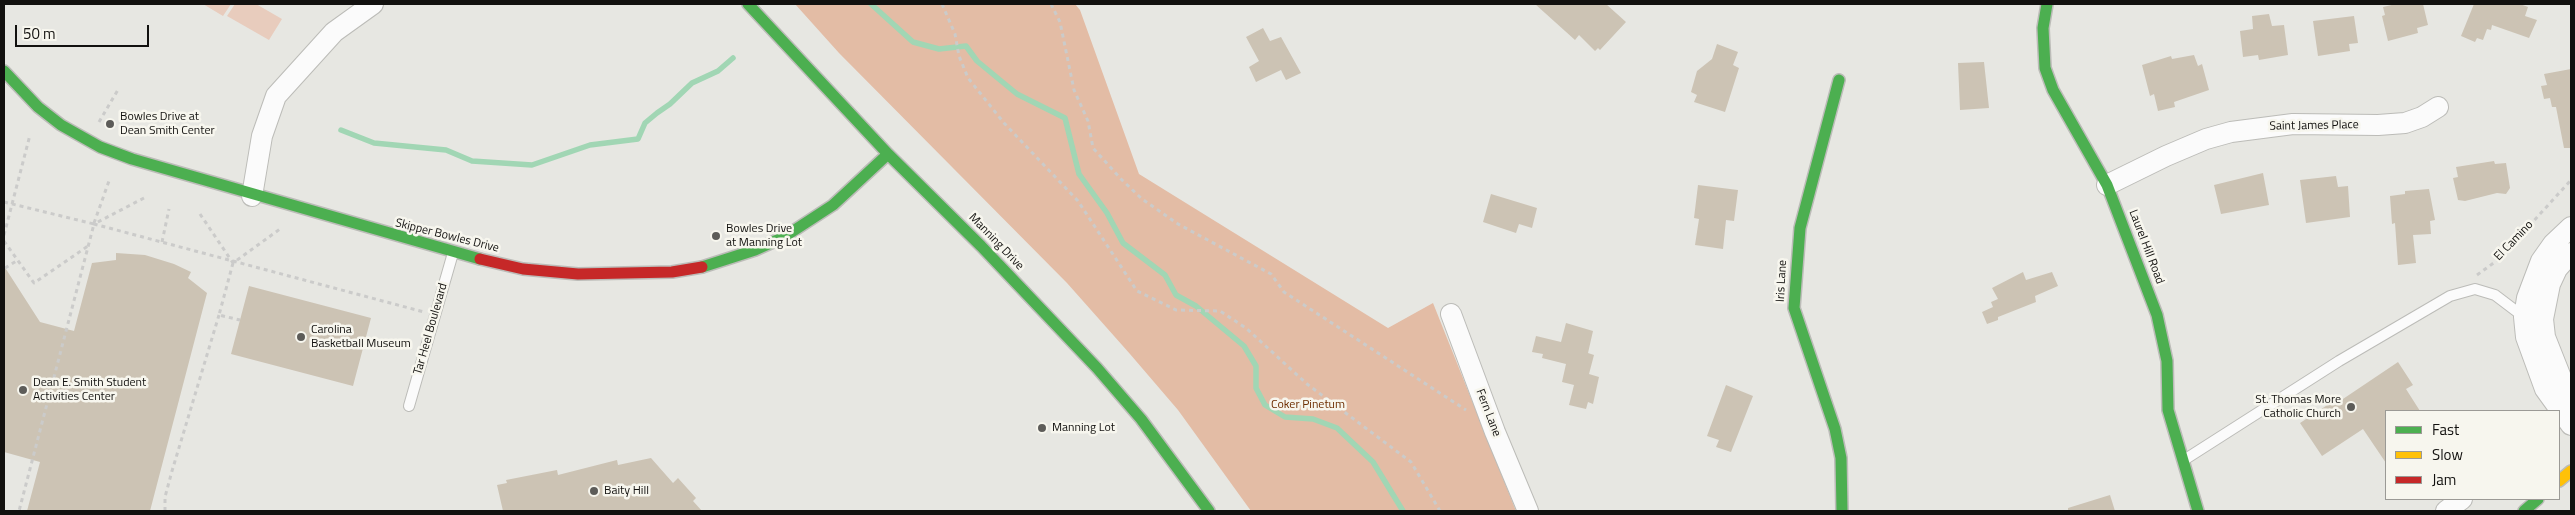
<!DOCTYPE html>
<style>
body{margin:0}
#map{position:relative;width:2575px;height:515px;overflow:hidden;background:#e7e7e2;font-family:"Titillium Web",sans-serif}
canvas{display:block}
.frame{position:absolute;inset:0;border:5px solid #12110f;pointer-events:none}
.legend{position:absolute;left:2385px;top:410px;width:175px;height:90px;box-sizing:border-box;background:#f7f6ee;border:1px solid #9b9a95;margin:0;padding:6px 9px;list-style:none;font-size:15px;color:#12110f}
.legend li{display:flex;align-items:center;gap:10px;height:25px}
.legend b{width:25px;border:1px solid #9b9a95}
.scale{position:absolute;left:15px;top:25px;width:134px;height:22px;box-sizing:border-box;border:2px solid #12110f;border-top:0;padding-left:6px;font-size:15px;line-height:18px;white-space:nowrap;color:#12110f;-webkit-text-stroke:4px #f7f6ee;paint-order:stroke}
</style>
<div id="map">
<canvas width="2575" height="515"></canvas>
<div class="frame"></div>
<ul class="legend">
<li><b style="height:6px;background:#4caf50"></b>Fast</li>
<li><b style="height:6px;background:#ffc107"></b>Slow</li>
<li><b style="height:6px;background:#c62828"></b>Jam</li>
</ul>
<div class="scale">50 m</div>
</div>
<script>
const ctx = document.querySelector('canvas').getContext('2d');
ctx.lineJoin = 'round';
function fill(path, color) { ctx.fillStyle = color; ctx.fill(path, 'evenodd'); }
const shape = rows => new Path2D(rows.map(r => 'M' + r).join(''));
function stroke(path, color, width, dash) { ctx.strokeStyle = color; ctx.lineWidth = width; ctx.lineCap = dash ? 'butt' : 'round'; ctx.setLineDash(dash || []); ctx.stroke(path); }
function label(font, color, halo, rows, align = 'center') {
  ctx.font = font + ' "Titillium Web",sans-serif'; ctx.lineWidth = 5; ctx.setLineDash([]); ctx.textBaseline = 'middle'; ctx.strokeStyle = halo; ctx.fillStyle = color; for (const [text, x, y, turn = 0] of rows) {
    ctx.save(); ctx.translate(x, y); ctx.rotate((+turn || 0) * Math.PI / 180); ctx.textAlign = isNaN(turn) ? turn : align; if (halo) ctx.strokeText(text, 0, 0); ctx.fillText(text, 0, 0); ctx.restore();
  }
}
const green = shape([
 [203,4,231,4,223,16],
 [235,4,256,4,282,19,269,40,227,16]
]);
const forest = shape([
 [795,4,1075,4,1080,10,1139,174,1388,328,1433,303,1516,511,1251,511,1178,410,1130,354,1067,283,839,53]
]);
const stream = shape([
 [871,4,913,42,939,49,966,46,977,61,1017,94,1065,118,1079,174,1107,213,1123,243,1165,275,1176,295,1196,306,1244,346,1256,366,1256,388,1265,405,1285,417,1313,419,1337,428,1373,462,1403,511],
 [341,130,374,143,446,150,472,161,532,165,590,145,638,139,645,123,657,113,670,104,692,83,718,71,733,58]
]);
const building = shape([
 [1535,4,1606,4,1626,22,1600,50,1598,48,1595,51,1579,35,1575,40],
 [2396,4,2423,4,2428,25,2417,28,2418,33,2388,41,2382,16,2385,15,2383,7],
 [2474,4,2520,4,2528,7,2525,16,2537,20,2529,38,2492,25,2491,30,2487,29,2483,40,2477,38,2475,42,2461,36],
 [2269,14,2272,26,2284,25,2288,55,2259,60,2258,55,2243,57,2240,31,2253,29,2252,16],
 [2354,16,2358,43,2349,44,2350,51,2318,56,2313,21],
 [1263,28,1270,41,1281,37,1301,73,1286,80,1281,70,1256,82,1249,67,1259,61,1246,37],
 [1717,44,1738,52,1733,65,1739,68,1725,112,1694,102,1697,95,1691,92,1697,71,1712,59],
 [2194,55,2198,66,2202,64,2209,90,2174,102,2175,107,2158,111,2154,94,2150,96,2142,65,2171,56,2172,59],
 [1984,62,1989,108,1960,110,1958,63],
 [2571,69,2571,148,2564,148,2556,107,2552,107,2550,98,2544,99,2541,86,2547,85,2544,74],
 [2494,161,2495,164,2506,163,2510,188,2506,194,2497,193,2465,201,2458,200,2453,178,2458,177,2456,167],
 [2263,173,2269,205,2221,214,2214,185],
 [2336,176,2338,187,2348,186,2350,217,2306,223,2300,180],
 [1698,185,1738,190,1734,221,1726,220,1723,249,1695,245,1699,219,1694,218],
 [2429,189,2435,220,2430,221,2431,234,2413,235,2416,263,2398,265,2395,223,2392,224,2390,196,2405,194,2405,191],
 [1491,194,1537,208,1532,228,1519,224,1516,233,1483,222],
 [116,253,145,255,174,264,191,272,188,278,207,293,150,511,27,511,40,462,4,452,4,266,40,322,74,331,92,263,116,260],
 [2023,272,2026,280,2052,272,2058,286,2035,296,2036,302,1998,317,1998,320,1987,324,1982,312,1993,307,1991,302,1998,299,1992,288],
 [249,286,371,318,353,386,231,354],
 [1566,323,1593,331,1588,353,1594,355,1589,374,1599,377,1593,404,1588,402,1586,409,1569,405,1574,385,1562,382,1566,364,1542,358,1543,354,1532,352,1536,336,1561,342],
 [2398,362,2413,385,2406,389,2420,411,2386,411,2386,463,2363,429,2322,456,2300,423,2335,400,2337,403],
 [1726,385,1753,396,1731,452,1716,447,1719,440,1707,436],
 [651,458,673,483,678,478,696,498,693,501,702,511,503,511,497,485,507,483,506,480,557,470,558,475,617,460,618,465],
 [2110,495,2115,511,2068,511,2068,508]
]);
const path = shape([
 [942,4,955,34,959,56,968,78,1004,123,1078,201,1137,291,1176,310,1220,311,1246,328,1307,384,1411,462,1440,511],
 [1051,4,1060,22,1074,90,1088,121,1093,148,1121,179,1142,199,1178,224,1271,274,1284,292,1466,410],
 [99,122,119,88],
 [144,198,94,224,424,312],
 [4,202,94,224,19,511],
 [200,214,233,263,280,229],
 [94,223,109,181],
 [4,235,30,135],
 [4,241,34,283,88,246],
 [162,242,169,209],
 [233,263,219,315,240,320],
 [5,268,18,260],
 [2477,275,2499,259,2571,180],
 [165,511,165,497,172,471,219,315]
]);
const lane = shape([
 [409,406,453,253],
 [2184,460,2339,361,2450,296,2475,289,2495,295,2524,317]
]);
const street = shape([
 [2107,185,2166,156,2206,139,2231,132,2293,124,2378,125,2405,123,2422,117,2438,107],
 [252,196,262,136,276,96,334,32,373,4],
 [2571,227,2553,244,2541,261,2527,298,2524,317,2526,337,2545,389,2571,425],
 [1451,314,1495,432,1528,511],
 [2565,417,2564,385,2545,337,2543,319,2550,284,2557,269,2571,253],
 [2446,511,2462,499]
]);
const fast = shape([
 [748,4,888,154,981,246,1097,368,1141,419,1209,511],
 [2047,4,2043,28,2045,68,2053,90,2107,185,2157,315,2167,361,2168,410,2198,511],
 [4,71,38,107,61,125,100,147,132,159,480,259],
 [1839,80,1800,228,1794,308,1835,429,1841,458,1842,511],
 [702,267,755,250,784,237,833,205,888,154],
 [2524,511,2538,499]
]);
const slow = shape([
 [2559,481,2571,471]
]);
const jam = shape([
 [480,259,523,269,578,274,672,272,702,267]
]);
const markers = [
 [110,124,5,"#5d5c59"],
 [716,236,5,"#5d5c59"],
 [301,337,5,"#5d5c59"],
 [23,390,5,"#5d5c59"],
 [2351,407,5,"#5d5c59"],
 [1042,428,5,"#5d5c59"],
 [594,491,5,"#5d5c59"]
];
const poiNames = [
 ["Bowles Drive at",120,117],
 ["Dean Smith Center",120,131],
 ["Bowles Drive",726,229],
 ["at Manning Lot",726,243],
 ["Carolina",311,330],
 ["Basketball Museum",311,344],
 ["Dean E. Smith Student",33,383],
 ["Activities Center",33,397],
 ["St. Thomas More",2341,400,"right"],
 ["Catholic Church",2341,414,"right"],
 ["Manning Lot",1052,428],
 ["Baity Hill",604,491]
];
const streetNames = [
 ["Saint James Place",2314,126,-1],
 ["Skipper Bowles Drive",447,236,14],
 ["El Camino",2514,241,-46],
 ["Manning Drive",996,242,46],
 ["Laurel Hill Road",2146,247,69],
 ["Iris Lane",1782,281,-87],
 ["Tar Heel Boulevard",431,329,-74],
 ["Fern Lane",1488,413,69]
];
const parkNames = [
 ["Coker Pinetum",1308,405]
];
fill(green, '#e8ccbd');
fill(forest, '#e3bca5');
stroke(stream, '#a1d6b4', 5.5);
fill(building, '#ccc3b4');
stroke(lane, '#bcbcb8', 12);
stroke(street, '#bcbcb8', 22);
stroke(fast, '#bcbcb8', 14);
stroke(slow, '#bcbcb8', 14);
stroke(jam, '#bcbcb8', 14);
stroke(path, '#cbcbca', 3, [4, 4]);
stroke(lane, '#fbfbfb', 10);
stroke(street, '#fbfbfb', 20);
stroke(fast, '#4caf50', 11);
stroke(slow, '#ffc107', 11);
stroke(jam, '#c62828', 11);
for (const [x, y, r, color] of markers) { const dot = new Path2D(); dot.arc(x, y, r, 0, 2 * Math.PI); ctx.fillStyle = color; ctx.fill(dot); stroke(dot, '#f7f6ee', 2); }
label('12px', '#12110f', '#f7f6ee', poiNames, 'left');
label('12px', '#12110f', '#f7f6ee', streetNames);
label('12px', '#6d2d00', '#f7f6ee', parkNames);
</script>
